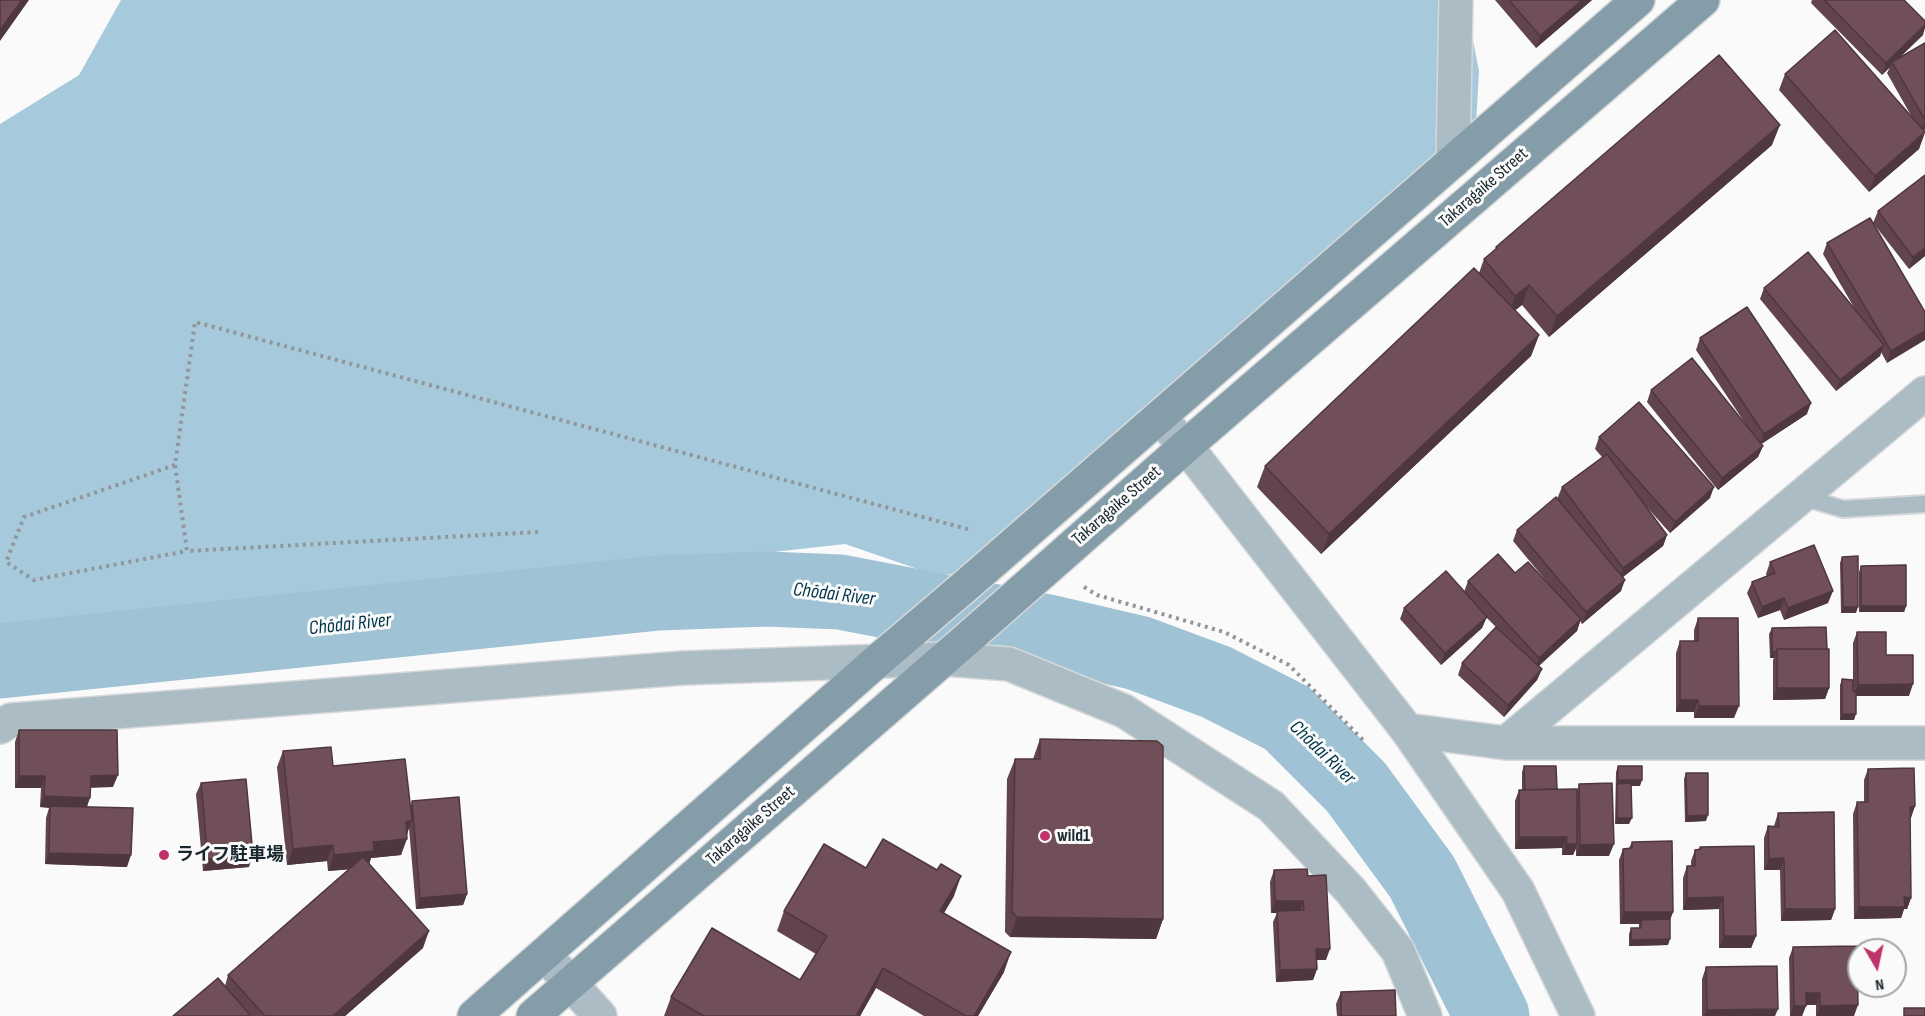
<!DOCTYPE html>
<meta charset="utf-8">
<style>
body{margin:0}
#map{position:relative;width:1925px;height:1016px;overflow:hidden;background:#fafafa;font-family:"Sofia Sans Condensed",sans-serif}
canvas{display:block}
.north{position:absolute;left:1847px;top:938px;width:60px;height:60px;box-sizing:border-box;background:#fafafa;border:2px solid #a0a6a8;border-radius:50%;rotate:171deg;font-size:16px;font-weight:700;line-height:24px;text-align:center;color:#19272e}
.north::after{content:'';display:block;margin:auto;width:21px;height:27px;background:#bf336a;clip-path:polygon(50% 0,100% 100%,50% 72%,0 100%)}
</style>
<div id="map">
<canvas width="1925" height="1016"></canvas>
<div class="north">N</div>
</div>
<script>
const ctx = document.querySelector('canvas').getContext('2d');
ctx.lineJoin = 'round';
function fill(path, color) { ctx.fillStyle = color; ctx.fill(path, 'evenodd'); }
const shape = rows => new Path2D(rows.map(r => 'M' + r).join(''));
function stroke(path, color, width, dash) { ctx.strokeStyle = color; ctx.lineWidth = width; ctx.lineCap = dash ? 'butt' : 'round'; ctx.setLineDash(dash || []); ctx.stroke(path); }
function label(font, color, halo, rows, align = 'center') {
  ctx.font = font + ' "Sofia Sans Condensed","Noto Sans JP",sans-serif'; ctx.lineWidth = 6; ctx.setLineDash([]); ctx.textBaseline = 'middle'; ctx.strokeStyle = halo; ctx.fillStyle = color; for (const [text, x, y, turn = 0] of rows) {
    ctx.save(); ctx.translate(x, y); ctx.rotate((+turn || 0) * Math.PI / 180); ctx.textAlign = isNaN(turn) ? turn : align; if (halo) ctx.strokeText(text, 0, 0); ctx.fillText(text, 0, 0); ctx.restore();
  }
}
const forest = shape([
 [121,0,1465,0,1479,71,1476,125,979,573,935,575,845,544,701,560,391,601,142,621,0,624,0,124,79,75]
]);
const river = shape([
 [0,661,658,593,767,589,840,592,1048,632,1138,653,1216,682,1287,718,1356,787,1422,877,1492,1016]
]);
const path = shape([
 [175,465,24,517,6,562,34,580,187,551],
 [538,532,187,551,175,465,195,322,971,530],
 [1084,587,1097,595,1224,632,1289,665,1363,740]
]);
const lane = shape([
 [1802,497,1843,509,1925,504]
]);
const street = shape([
 [1453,161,1456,0],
 [1159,418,1186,446,1407,730,1518,891,1578,1016],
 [0,727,11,720,683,668,944,659,1009,664,1124,711,1271,806,1351,891,1398,951,1425,1016],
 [1407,730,1506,743,1925,743],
 [1506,743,1925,393],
 [545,955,600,1016]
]);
const secondary = shape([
 [474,1016,876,662,963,588,1638,0],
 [533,1016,967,639,1186,446,1703,0]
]);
const wall = shape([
 [1495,0,1592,0,1536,48],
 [1812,0,1904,0,1923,35,1900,57,1925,43,1925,129,1924,130,1919,149,1869,192,1779,90,1785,74,1913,119,1887,73,1890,67,1882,75,1811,3],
 [1772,145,1549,337,1522,305,1515,310,1539,335,1531,356,1321,554,1257,487,1265,466,1479,273,1484,259,1495,250,1496,247],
 [1878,211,1925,256,1909,269,1873,223],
 [1827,243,1925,312,1887,363,1881,352,1880,356,1836,391,1760,299,1764,288,1856,311,1823,254],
 [1700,338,1807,414,1761,444,1763,446,1758,457,1718,490,1647,402,1651,390,1749,429,1696,350],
 [1599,437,1710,498,1670,533,1645,505,1667,535,1663,546,1623,577,1621,591,1582,624,1580,621,1577,631,1539,666,1542,669,1537,680,1504,717,1458,675,1462,663,1496,627,1486,617,1482,628,1441,665,1400,619,1404,608,1464,592,1468,581,1515,573,1557,594,1513,541,1517,530,1557,499,1562,487,1602,457,1595,449],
 [1842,557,1856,613,1841,613,1840,563],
 [1770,562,1828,603,1784,620,1780,610,1758,618,1747,593,1752,582,1767,576,1766,574],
 [1861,566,1906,606,1904,612,1859,612,1859,572],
 [1698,618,1734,718,1694,718,1694,712,1676,712,1676,653,1680,641,1694,641,1694,630],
 [1772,628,1827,649,1829,688,1825,699,1773,700,1773,660,1774,658,1770,658,1769,634],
 [1857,632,1886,655,1909,696,1856,696,1854,720,1840,720,1840,685,1842,679,1853,691,1853,643],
 [19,730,113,787,91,787,87,807,127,867,45,864,46,818,49,808,40,807,41,788,15,788,15,742],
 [1040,739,1163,919,1156,939,1010,937,1005,932,1007,779,1015,759,1033,759],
 [283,751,333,766,411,806,412,801,467,894,463,905,416,909,409,828,401,855,371,858,369,864,423,948,345,1016,173,1016,225,986,228,975,349,869,328,871,327,861,287,865,277,767],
 [1524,766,1557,789,1577,791,1579,784,1609,856,1576,856,1576,849,1573,855,1562,855,1562,848,1515,849,1515,801,1519,790,1522,790,1522,772],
 [1618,766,1640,786,1631,786,1629,824,1615,824,1616,772],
 [1868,769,1915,806,1910,818,1911,898,1907,909,1904,909,1901,918,1854,919,1853,814,1857,802,1864,802,1864,780],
 [1686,773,1706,821,1685,822,1684,779],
 [201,783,249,867,203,871,196,794],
 [1778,813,1835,909,1831,920,1781,921,1780,870,1764,870,1764,838,1768,826,1774,826],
 [1632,842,1673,912,1670,919,1668,945,1629,946,1629,934,1631,928,1639,928,1639,924,1620,924,1619,860,1623,849,1629,848],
 [1700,847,1756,936,1751,948,1719,948,1719,909,1683,910,1683,878,1687,866,1691,866,1691,861,1695,850,1699,849],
 [1274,870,1308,876,1326,960,1317,960,1317,969,1313,980,1276,982,1273,922,1277,913,1271,913,1270,882],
 [954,896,944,913,1004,972,978,1016,924,1016,876,988,860,1016,664,1016,671,997,800,980,816,954,777,931,784,911],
 [1793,947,1854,1016,1816,1016,1816,1005,1806,1005,1802,1016,1790,1016,1789,958],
 [1706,967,1775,1016,1702,1016,1702,979],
 [1341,992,1396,1016,1337,1016,1336,1004]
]);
const shadedWall = shape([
 [22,0,29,0,0,41,0,30],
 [1582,0,1592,0,1536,48,1540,36],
 [1925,25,1925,28,1923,35,1893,64,1892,62,1890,67,1882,75,1886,63],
 [1925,120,1925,129,1921,132],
 [1780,125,1772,145,1549,337,1557,316],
 [1925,133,1919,149,1869,192,1875,176],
 [1925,248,1925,256,1909,269,1913,257],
 [1529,285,1522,305,1508,316,1515,296],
 [1925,331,1925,340,1887,363,1891,351],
 [1539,335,1531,356,1321,554,1329,534],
 [1884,345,1880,356,1836,391,1840,380],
 [1811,403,1807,414,1760,445,1764,434],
 [1763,446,1758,457,1718,490,1722,478],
 [1714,487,1710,498,1670,533,1675,522],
 [1667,535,1663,546,1619,580,1623,568],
 [1625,580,1621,591,1582,624,1586,612],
 [1833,591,1828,603,1784,620,1788,608],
 [1784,598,1780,610,1758,618,1762,607],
 [1861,606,1906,606,1904,612,1859,612],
 [1843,607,1858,607,1856,613,1841,613],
 [1487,617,1482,628,1441,665,1445,653],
 [1581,619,1577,631,1535,669,1539,658],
 [1772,652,1776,652,1774,658,1770,658],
 [1542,669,1537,680,1504,717,1508,705],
 [1913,684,1909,696,1853,696,1858,685],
 [1777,688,1829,688,1825,699,1773,700],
 [1680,700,1698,700,1694,712,1676,712],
 [1699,706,1739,706,1734,718,1694,718],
 [1842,714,1856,714,1854,720,1840,720],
 [118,775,113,787,87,788,91,776],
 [19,776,45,776,41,788,15,788],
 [1618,780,1642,780,1640,786,1617,786,1617,784,1616,786],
 [44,796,90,798,86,809,40,807],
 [1915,806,1911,818,1905,818,1910,807],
 [1708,815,1706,821,1685,822,1687,816],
 [1617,818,1632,818,1629,824,1615,824],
 [412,820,406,836,406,822],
 [1519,837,1567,837,1562,848,1515,849],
 [407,839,401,855,371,858,368,868,328,871,334,855,373,842],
 [1566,844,1577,844,1573,855,1562,855],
 [1614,844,1609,856,1576,856,1580,845],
 [333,845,327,861,287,865,293,849],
 [49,853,131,855,127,867,45,864],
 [253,855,249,867,203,871,208,859],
 [1784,858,1780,870,1764,870,1769,859],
 [961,876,954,896,933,931,940,911],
 [467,894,463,905,416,909,420,898],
 [1723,897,1719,909,1683,910,1687,898],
 [1904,897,1911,898,1907,909,1904,909,1901,918,1854,919,1859,907],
 [1275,901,1303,901,1299,912,1277,911,1277,913,1271,913],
 [1785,909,1835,909,1831,920,1781,921],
 [1624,912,1673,912,1669,923,1641,920,1639,924,1620,924],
 [1017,917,1163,919,1156,939,1010,937],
 [429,931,423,948,345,1016,333,1016],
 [1724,936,1756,936,1751,948,1719,948],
 [1670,939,1668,945,1629,946,1631,940],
 [1316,949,1330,949,1326,960,1312,960],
 [1011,952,1004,972,978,1016,974,1016],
 [883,968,876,988,860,1016,856,1016],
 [1317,969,1313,980,1276,982,1280,970],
 [1806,993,1820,993,1816,1005,1802,1005],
 [1858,1005,1854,1016,1817,1016,1820,1006],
 [1794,1006,1806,1006,1802,1016,1790,1016],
 [1778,1009,1775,1016,1704,1016,1707,1010]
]);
const building = shape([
 [0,0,22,0,0,30,0,0],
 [1509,0,1582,0,1540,36,1509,0],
 [1824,0,1904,0,1925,21,1925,25,1886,63,1824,0],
 [1835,30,1925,132,1875,176,1785,74,1835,30],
 [1925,43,1925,120,1892,62,1925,43],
 [1719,55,1780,125,1557,316,1529,285,1515,296,1484,259,1497,248,1496,247,1719,55],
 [1925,175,1925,248,1913,257,1878,211,1925,175],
 [1870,218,1925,312,1925,331,1891,351,1827,243,1870,218],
 [1808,252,1884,345,1840,380,1764,288,1808,252],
 [1474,268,1539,335,1329,534,1265,466,1474,268],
 [1747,307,1811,403,1764,434,1700,338,1747,307],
 [1692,358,1763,446,1722,478,1651,390,1692,358],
 [1639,402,1714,487,1675,522,1599,437,1639,402],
 [1607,454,1667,535,1623,568,1562,487,1607,454],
 [1556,497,1625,580,1586,612,1517,530,1556,497],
 [1814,545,1833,591,1788,608,1784,598,1762,607,1752,582,1775,573,1770,562,1814,545],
 [1498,554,1515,573,1528,562,1581,619,1539,658,1468,581,1498,554],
 [1858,556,1858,607,1843,607,1842,557,1858,556],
 [1906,565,1906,606,1861,606,1861,566,1906,565],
 [1446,571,1487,617,1445,653,1404,608,1446,571],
 [1698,618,1738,618,1739,706,1699,706,1698,700,1680,700,1680,641,1698,641,1698,618],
 [1496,627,1542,669,1508,705,1462,663,1496,627],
 [1826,627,1827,649,1777,649,1776,652,1772,652,1772,628,1826,627],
 [1857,632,1886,632,1886,655,1913,655,1913,684,1858,685,1857,632],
 [1777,649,1829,649,1829,688,1777,688,1777,649],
 [1842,679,1853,680,1853,691,1856,692,1856,714,1842,714,1842,679],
 [19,730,117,730,118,775,91,776,90,798,44,796,45,776,19,776,19,730],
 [1040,739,1157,741,1163,746,1163,919,1017,917,1012,912,1015,759,1040,759,1040,739],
 [331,747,333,766,405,759,412,820,406,822,407,839,373,842,374,851,334,855,333,845,293,849,283,751,331,747],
 [1524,766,1556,766,1557,789,1525,790,1524,766],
 [1618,766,1642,766,1642,780,1618,780,1618,766],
 [1914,768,1915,806,1910,807,1911,898,1904,897,1905,907,1859,907,1857,802,1868,802,1868,769,1914,768],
 [1686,773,1708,773,1708,815,1687,816,1686,773],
 [246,779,253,855,208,859,201,783,246,779],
 [1612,783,1614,844,1580,845,1579,784,1612,783],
 [1631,783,1632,818,1617,818,1617,784,1631,783],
 [1577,789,1577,844,1566,844,1567,837,1519,837,1519,790,1577,789],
 [459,797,467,894,420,898,412,801,459,797],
 [50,806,133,808,131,855,49,853,50,806],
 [1834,812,1835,909,1785,909,1784,858,1769,859,1768,826,1779,827,1778,813,1834,812],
 [883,839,937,870,941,864,961,876,940,911,1011,952,974,1016,966,1016,883,968,857,1014,860,1016,704,1016,671,997,712,928,800,980,827,936,784,911,824,844,866,868,883,839],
 [1672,841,1673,912,1624,912,1623,849,1632,848,1632,842,1672,841],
 [1754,846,1756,936,1724,936,1723,897,1687,898,1687,866,1695,866,1695,850,1701,849,1700,847,1754,846],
 [363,857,429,931,333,1016,265,1016,228,975,363,857],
 [1307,869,1308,876,1326,875,1330,949,1316,949,1317,969,1280,970,1277,911,1304,910,1303,901,1275,901,1274,870,1307,869],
 [1670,919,1670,939,1631,940,1631,928,1641,928,1641,920,1670,919],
 [1857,946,1858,1005,1820,1006,1820,993,1806,993,1806,1006,1794,1006,1793,947,1857,946],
 [1777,966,1778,1009,1707,1010,1706,967,1777,966],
 [218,978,251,1016,173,1016,218,978],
 [1395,990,1396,1016,1341,1016,1341,992,1395,990],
 [1904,1008,1925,1008,1925,1016,1904,1016,1904,1008]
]);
const markers = [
 [1045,836,6,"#bf336a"],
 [164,855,6,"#bf336a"]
];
const streetNames = [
 ["Takaragaike Street",1484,188,-41],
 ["Takaragaike Street",1117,506,-41],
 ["Takaragaike Street",751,826,-41]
];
const poiNames = [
 ["wild1",1057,836],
 ["ライフ駐車場",176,855]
];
const waterNames = [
 ["Chōdai River",834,595,7],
 ["Chōdai River",350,625,-6],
 ["Chōdai River",1322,753,44]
];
fill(forest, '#a6cadb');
stroke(river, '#9fc2d4', 75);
stroke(lane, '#d6d8d9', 20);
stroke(street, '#d6d8d9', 36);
stroke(secondary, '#d6d8d9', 36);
stroke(path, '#909699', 4, [3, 4.5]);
stroke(lane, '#abbcc4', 16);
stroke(street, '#abbcc4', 33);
stroke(secondary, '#859da9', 33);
fill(wall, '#61444c');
fill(shadedWall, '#4f373e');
fill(building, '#714f58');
stroke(building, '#4f373e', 1.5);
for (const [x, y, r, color] of markers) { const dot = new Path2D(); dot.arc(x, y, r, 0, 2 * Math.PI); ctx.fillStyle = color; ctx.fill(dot); stroke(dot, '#fafafa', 2); }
label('18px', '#19272e', '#fafafa', streetNames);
label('bold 18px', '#19272e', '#fafafa', poiNames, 'left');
label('italic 20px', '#013649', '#fafafa', waterNames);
</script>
